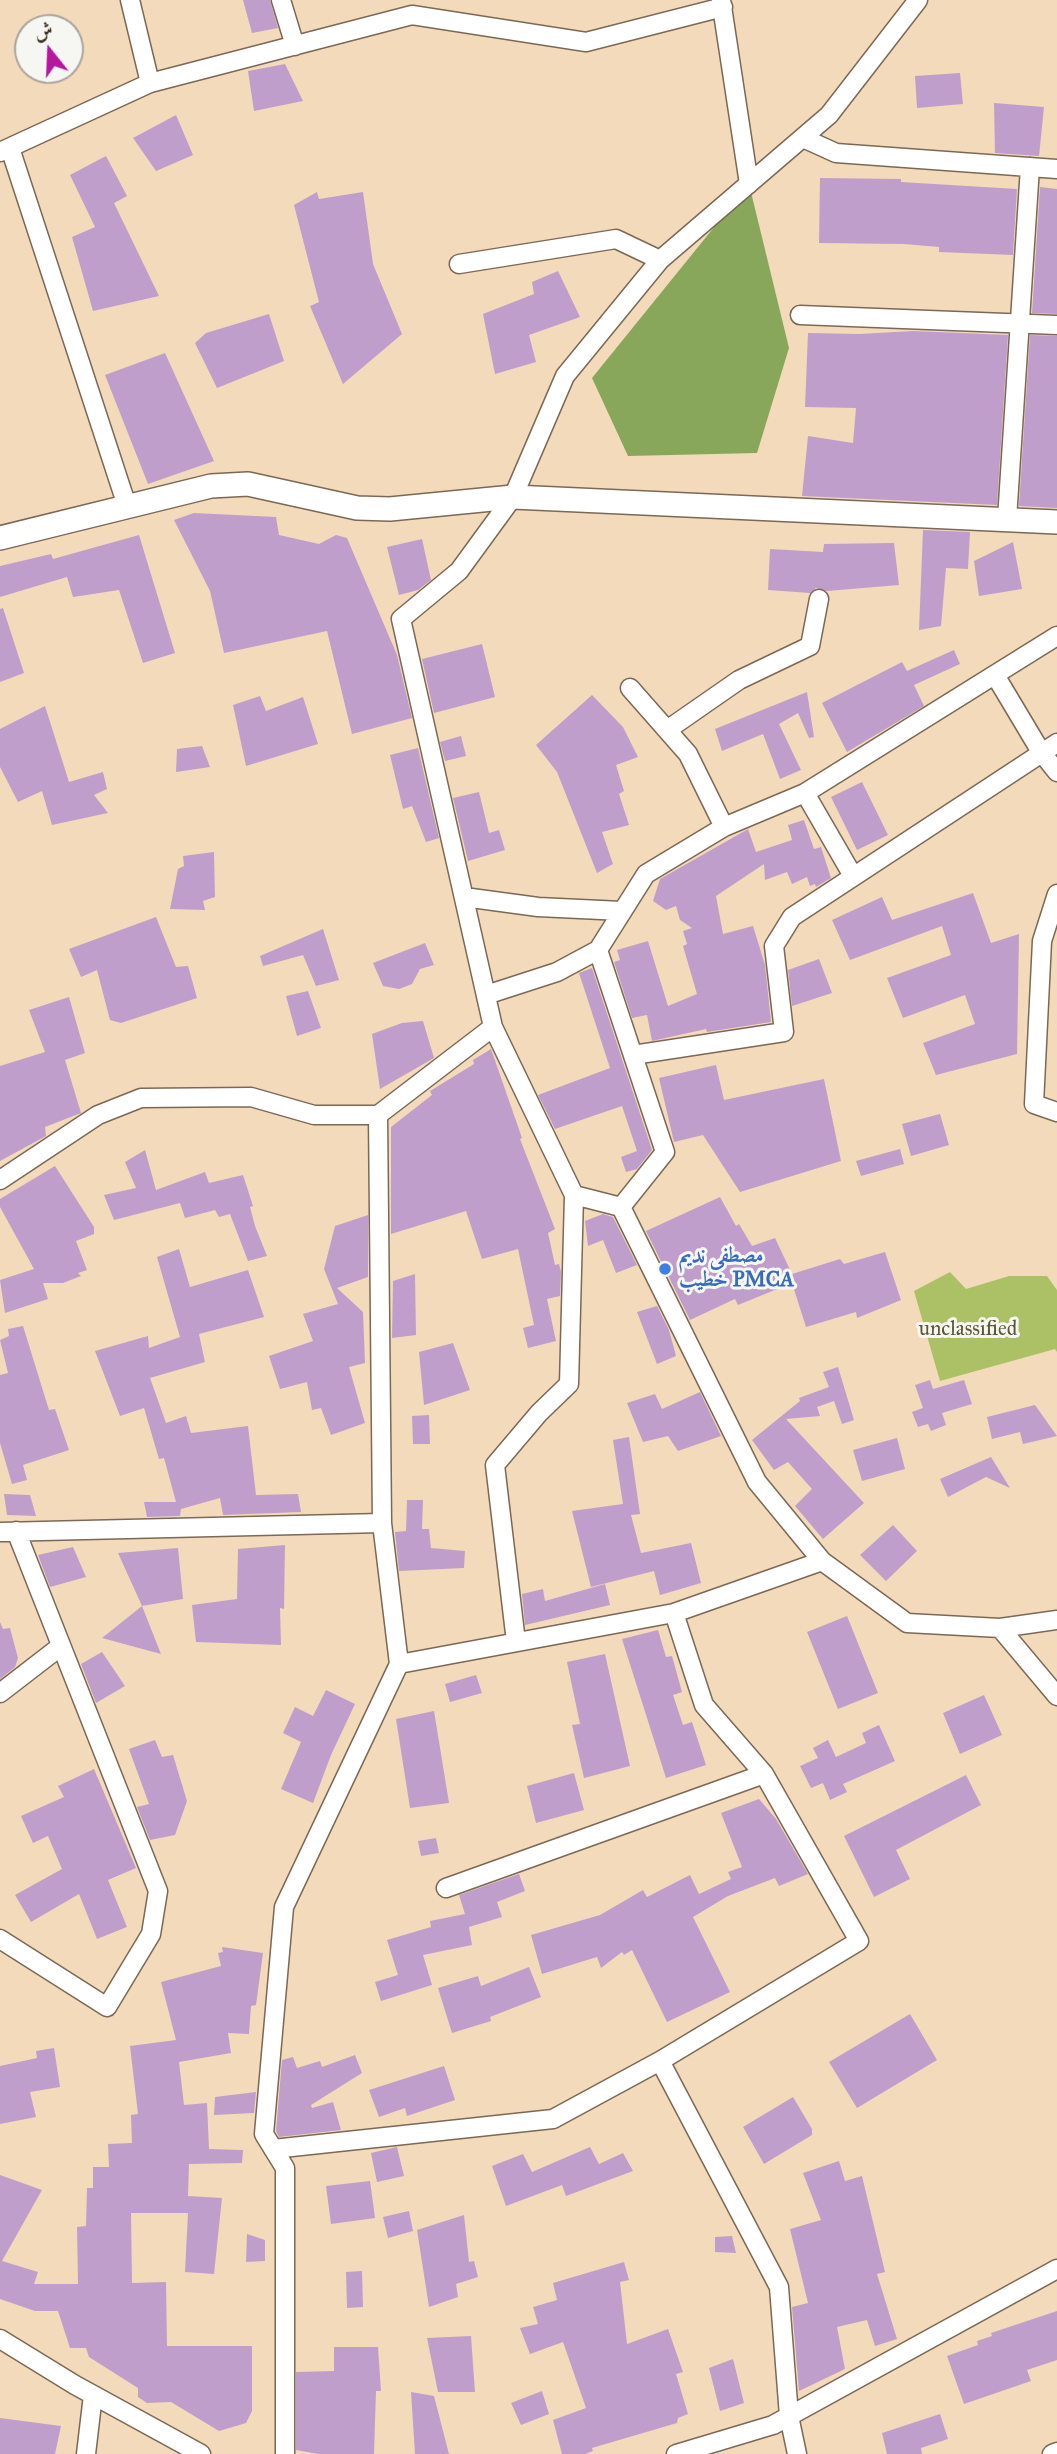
<!DOCTYPE html>
<meta charset="utf-8">
<style>
body{margin:0}
#map{position:relative;width:1057px;height:2454px;overflow:hidden;background:#f3dabb;font-family:"IM FELL Great Primer",Amiri,serif}
canvas{display:block}
.north{position:absolute;left:14px;top:14px;width:70px;height:70px;box-sizing:border-box;background:#f6f6f2;border:2px solid #aba49d;border-radius:50%;rotate:342deg;font-size:19px;font-weight:700;line-height:28px;text-align:center;color:#3b2a1e}
.north::after{content:'';display:block;margin:auto;width:24px;height:32px;background:#b5179e;clip-path:polygon(50% 0,100% 100%,50% 72%,0 100%)}
</style>
<div id="map">
<canvas width="1057" height="2454"></canvas>
<div class="north">ش</div>
</div>
<script>
const ctx = document.querySelector('canvas').getContext('2d');
ctx.lineJoin = 'round';
function fill(path, color) { ctx.fillStyle = color; ctx.fill(path, 'evenodd'); }
const shape = rows => new Path2D(rows.map(r => 'M' + r).join(''));
function stroke(path, color, width, dash) { ctx.strokeStyle = color; ctx.lineWidth = width; ctx.lineCap = dash ? 'butt' : 'round'; ctx.setLineDash(dash || []); ctx.stroke(path); }
function label(font, color, halo, rows, align = 'center') {
  ctx.font = font + ' "IM FELL Great Primer",Amiri,serif'; ctx.lineWidth = 6; ctx.setLineDash([]); ctx.textBaseline = 'middle'; ctx.strokeStyle = halo; ctx.fillStyle = color; for (const [text, x, y, turn = 0] of rows) {
    ctx.save(); ctx.translate(x, y); ctx.rotate((+turn || 0) * Math.PI / 180); ctx.textAlign = isNaN(turn) ? turn : align; if (halo) ctx.strokeText(text, 0, 0); ctx.fillText(text, 0, 0); ctx.restore();
  }
}
const green = shape([
 [950,1272,966,1289,1009,1276,1047,1276,1057,1290,1057,1352,1055,1349,940,1381,914,1291]
]);
const forest = shape([
 [749,184,789,348,757,453,628,456,592,378]
]);
const building = shape([
 [243,0,270,0,278,28,252,33],
 [285,64,303,101,254,111,248,71],
 [960,73,963,104,917,108,915,76],
 [994,103,1044,107,1039,156,995,153],
 [176,115,193,155,156,171,133,138],
 [106,156,127,196,114,203,159,296,93,311,72,237,95,227,70,175],
 [820,178,901,179,901,182,1017,189,1013,255,939,252,939,247,904,244,819,243],
 [1040,187,1057,189,1057,314,1032,313],
 [317,192,319,199,363,192,373,264,402,334,343,384,310,306,319,302,294,205],
 [558,271,580,317,529,335,536,362,495,374,483,314,534,294,532,282],
 [269,314,284,361,217,388,195,343,206,333],
 [913,331,1008,335,997,505,802,496,808,436,853,443,856,408,805,407,808,333,860,334],
 [1030,335,1057,336,1057,508,1019,506],
 [165,353,214,461,148,484,105,375],
 [194,513,276,517,279,535,319,544,336,535,347,538,397,655,412,718,352,734,327,631,224,653,210,591,174,520],
 [923,530,970,532,968,569,946,568,941,626,919,630],
 [139,535,175,653,143,663,119,590,73,597,67,577,0,597,0,566,51,554,53,559],
 [422,539,431,580,418,590,399,595,387,547],
 [1013,542,1022,589,979,596,974,561],
 [894,543,899,585,827,591,816,588,810,593,768,590,770,549,823,552,824,544],
 [3,608,24,673,0,682,0,609],
 [482,644,495,697,434,713,422,659],
 [954,650,960,664,914,685,924,706,847,752,822,703,902,662,907,671],
 [807,692,814,737,809,738,798,713,779,724,801,770,780,779,763,734,722,751,715,729],
 [592,695,623,727,638,757,616,765,624,791,619,794,629,825,602,832,613,864,597,873,557,772,536,745],
 [260,696,266,711,303,697,318,744,246,766,233,705],
 [45,706,69,782,103,772,107,789,94,795,108,813,52,825,42,791,18,802,0,767,0,729],
 [461,736,466,756,445,761,440,742],
 [202,746,210,767,176,772,177,749],
 [418,748,439,838,426,842,412,806,403,809,390,755],
 [862,782,888,835,857,850,831,797],
 [479,792,489,833,499,830,505,850,468,861,453,798],
 [804,820,814,849,821,847,831,878,816,887,815,884,810,886,807,877,792,884,787,872,765,880,764,864,716,896,723,934,753,926,765,965,771,1022,707,1032,706,1029,652,1041,647,1015,632,1018,614,962,620,960,617,950,648,941,668,1006,697,994,683,946,687,944,683,931,692,928,680,920,676,906,666,910,653,901,660,879,748,829,756,852,792,840,788,825],
 [214,852,215,897,203,901,205,910,170,909,178,869,184,866,183,856],
 [973,893,991,943,1019,934,1017,1054,936,1075,923,1043,975,1024,965,995,903,1018,887,978,951,955,942,926,850,960,832,920,882,897,892,920],
 [156,917,176,967,188,966,197,998,121,1023,110,1020,97,970,81,977,69,949],
 [323,929,339,980,316,986,303,955,263,966,260,956],
 [425,943,434,965,420,969,412,984,399,989,383,986,373,963],
 [819,959,832,993,792,1006,788,970],
 [592,968,652,1150,637,1169,626,1172,621,1157,637,1151,622,1106,555,1129,538,1095,610,1068,579,973],
 [308,991,321,1028,297,1036,286,996],
 [69,997,85,1053,65,1060,81,1113,45,1127,46,1136,0,1161,0,1066,45,1052,29,1010],
 [423,1021,434,1058,380,1089,372,1034,402,1023],
 [491,1049,522,1138,520,1139,555,1229,548,1233,555,1265,559,1264,561,1272,560,1296,547,1299,556,1341,528,1348,523,1328,534,1325,518,1249,482,1259,466,1211,391,1234,391,1127,432,1095,430,1091,474,1064,473,1060],
 [716,1065,724,1100,824,1079,841,1161,740,1192,703,1135,674,1142,659,1078],
 [940,1114,949,1145,911,1156,902,1124],
 [900,1149,904,1164,861,1176,856,1161],
 [145,1150,156,1190,205,1172,209,1183,243,1175,253,1206,250,1207,255,1226,267,1256,248,1261,230,1214,219,1217,215,1210,185,1218,180,1203,114,1220,104,1195,136,1188,125,1162],
 [55,1166,94,1227,94,1234,76,1241,87,1270,78,1273,81,1276,63,1283,43,1283,48,1299,5,1313,0,1280,34,1269,0,1207,0,1199],
 [720,1197,736,1226,739,1224,752,1246,775,1238,792,1274,840,1259,844,1264,885,1252,901,1300,857,1318,856,1312,806,1327,792,1283,738,1305,735,1299,690,1320,646,1231],
 [603,1214,613,1217,637,1265,616,1273,603,1240,588,1246,585,1221],
 [368,1215,368,1277,337,1288,363,1312,365,1363,349,1367,365,1423,331,1435,321,1408,312,1410,307,1382,280,1389,269,1356,313,1341,303,1314,338,1304,324,1269,335,1226],
 [179,1249,190,1287,248,1270,264,1317,199,1334,205,1362,150,1378,166,1423,186,1416,191,1433,248,1426,256,1495,298,1494,301,1512,223,1515,220,1498,181,1509,180,1516,147,1517,144,1502,176,1502,164,1458,159,1459,144,1408,120,1416,95,1351,148,1336,149,1348,180,1337,157,1257],
 [415,1274,416,1335,392,1338,393,1281],
 [657,1306,669,1330,676,1356,657,1364,637,1312],
 [23,1326,49,1410,55,1409,69,1450,23,1465,27,1480,12,1484,0,1443,0,1375,8,1373,0,1340,9,1336,8,1329],
 [453,1343,470,1390,424,1405,419,1352],
 [838,1367,854,1420,842,1424,834,1401,817,1407,820,1416,786,1419,864,1503,823,1539,795,1506,812,1489,788,1462,774,1470,752,1440,800,1401,799,1398,829,1387,823,1372],
 [930,1380,933,1389,964,1380,972,1404,942,1413,946,1425,931,1431,928,1424,918,1427,912,1412,923,1408,915,1385],
 [700,1392,721,1436,678,1451,668,1436,643,1442,627,1403,655,1394,662,1409],
 [1035,1405,1057,1436,1023,1444,1020,1432,992,1439,987,1417],
 [429,1415,430,1444,413,1444,412,1416],
 [629,1437,640,1514,631,1515,641,1553,691,1543,701,1583,660,1595,654,1571,591,1587,572,1511,623,1504,613,1440],
 [897,1438,905,1469,862,1481,853,1450],
 [991,1457,1010,1488,986,1477,948,1497,940,1479],
 [4,1494,30,1495,36,1516,7,1515],
 [407,1500,423,1500,422,1529,429,1529,431,1548,465,1551,464,1568,399,1571,395,1532,406,1531],
 [893,1525,917,1551,886,1581,860,1555],
 [285,1545,284,1609,280,1608,281,1645,196,1642,192,1605,237,1599,238,1549],
 [73,1547,86,1577,50,1587,38,1555],
 [178,1548,183,1599,142,1606,118,1553],
 [605,1584,610,1605,525,1625,522,1594,543,1589,545,1601],
 [142,1606,161,1654,102,1638],
 [847,1616,878,1693,838,1709,807,1632],
 [0,1622,3,1629,10,1628,18,1658,15,1667,0,1679],
 [658,1630,666,1657,672,1656,682,1692,673,1695,683,1725,692,1722,706,1765,666,1778,622,1639],
 [102,1652,125,1686,96,1703,81,1664],
 [605,1654,630,1766,584,1778,572,1725,580,1724,567,1662],
 [476,1675,482,1693,450,1702,445,1684],
 [326,1690,355,1704,331,1755,313,1803,281,1789,301,1742,283,1733,295,1707,313,1716],
 [984,1695,1002,1735,960,1754,943,1713],
 [434,1711,449,1803,410,1808,396,1719],
 [879,1725,895,1761,843,1784,847,1792,830,1800,823,1783,811,1788,800,1766,818,1758,813,1748,828,1740,836,1757,866,1743,862,1733],
 [155,1740,162,1757,173,1755,187,1801,175,1835,150,1840,137,1807,149,1804,129,1749],
 [94,1769,136,1868,108,1880,127,1927,97,1939,79,1894,31,1922,15,1895,62,1869,48,1836,33,1843,21,1816,64,1797,58,1786],
 [574,1773,584,1810,536,1823,527,1786],
 [966,1775,981,1805,896,1850,910,1879,874,1897,844,1836],
 [759,1799,776,1819,808,1874,779,1886,775,1878,728,1896,693,1917,730,1992,667,2022,632,1950,624,1955,622,1952,601,1968,597,1957,542,1974,531,1935,600,1915,643,1890,647,1897,690,1875,699,1894,731,1879,728,1872,742,1867,721,1813],
 [436,1838,439,1853,421,1856,418,1841],
 [519,1874,525,1891,497,1902,502,1917,469,1927,472,1945,423,1955,432,1985,381,2001,375,1982,398,1975,387,1940,431,1927,430,1921,465,1914,459,1895],
 [222,1947,263,1953,256,2005,251,2006,249,2034,228,2033,231,2053,179,2062,184,2105,207,2103,209,2149,243,2150,242,2163,189,2164,188,2196,222,2198,214,2274,185,2272,188,2213,131,2213,132,2283,166,2282,167,2346,252,2346,252,2411,246,2423,219,2431,171,2402,147,2403,138,2397,138,2388,89,2357,86,2348,70,2348,58,2311,35,2311,0,2299,0,2175,42,2190,2,2261,38,2272,34,2284,78,2284,77,2227,86,2226,87,2188,93,2188,93,2167,109,2167,108,2144,132,2143,131,2115,138,2114,130,2046,176,2040,161,1982,221,1966,218,1953,223,1952],
 [529,1967,541,1997,490,2017,491,2021,452,2033,438,1988,478,1976,481,1986],
 [910,2014,937,2060,857,2108,829,2062],
 [54,2048,60,2087,30,2092,36,2117,0,2124,0,2066,37,2058,36,2051],
 [355,2055,362,2073,311,2105,312,2108,333,2102,341,2130,279,2137,276,2131,282,2060,293,2057,297,2068,320,2061,322,2067],
 [444,2066,455,2100,407,2116,405,2108,379,2117,369,2090],
 [256,2092,254,2113,214,2115,215,2097],
 [793,2097,812,2129,812,2135,764,2164,743,2127],
 [397,2147,404,2176,377,2182,371,2153],
 [590,2147,599,2164,623,2153,633,2171,566,2196,562,2185,506,2206,492,2166,523,2154,532,2172],
 [839,2161,845,2181,862,2176,885,2272,877,2274,897,2339,875,2346,867,2320,837,2327,845,2369,799,2391,792,2307,808,2303,790,2229,821,2220,803,2173],
 [370,2181,375,2218,331,2224,326,2186],
 [409,2211,413,2231,388,2238,383,2217],
 [464,2215,469,2262,474,2261,478,2277,456,2284,458,2297,429,2307,417,2230],
 [247,2234,265,2240,265,2261,246,2262],
 [732,2236,736,2253,715,2252,715,2237],
 [624,2262,629,2280,620,2282,627,2344,668,2329,683,2372,676,2374,688,2414,678,2418,677,2423,592,2448,593,2451,585,2454,562,2454,553,2420,586,2408,563,2342,530,2354,520,2328,538,2324,533,2307,557,2300,553,2283],
 [362,2271,363,2307,347,2308,346,2272],
 [1057,2311,1057,2360,1027,2370,1031,2381,964,2404,947,2356,978,2345,977,2341,992,2336,991,2333],
 [471,2336,475,2392,438,2392,427,2338],
 [334,2347,378,2347,381,2391,376,2391,374,2454,318,2454,296,2450,296,2372,334,2371],
 [733,2359,744,2403,720,2411,709,2368],
 [542,2391,549,2414,521,2425,511,2403],
 [411,2392,434,2396,449,2454,415,2454],
 [940,2414,948,2439,921,2448,922,2454,887,2454,882,2433],
 [0,2418,61,2426,55,2454,0,2454]
]);
const minor = shape([
 [130,0,150,83],
 [281,0,295,46],
 [721,0,749,184],
 [803,138,836,153,1057,169],
 [10,148,127,506],
 [0,152,150,83,412,15,586,42,723,7],
 [459,264,616,239,660,260],
 [800,315,1057,325],
 [1007,519,1030,167],
 [995,675,1041,752,1057,772],
 [630,688,688,754,724,827],
 [667,730,739,680,810,646,819,599],
 [805,793,853,876],
 [1057,894,1042,941,1034,1104,1057,1112],
 [464,897,538,907,622,911],
 [598,950,665,1152,621,1207],
 [486,995,557,972,598,950,646,874,724,827,805,793,1057,636],
 [633,1055,784,1032,774,946,792,917,1057,743],
 [0,1180,98,1115,141,1098,251,1097,314,1115,378,1115],
 [0,1532,382,1523],
 [822,1561,757,1482,621,1207,574,1195,493,1027,401,619,459,571,513,497,565,376,660,260,829,115,918,0],
 [1000,1628,1057,1696],
 [516,1642,495,1465,539,1413,569,1384,574,1195],
 [399,1664,674,1613,822,1561,907,1623,1000,1628,1057,1620],
 [0,1693,61,1646],
 [446,1888,764,1774],
 [0,1939,107,2007,151,1934,158,1891,16,1531],
 [660,2061,779,2287,789,2416,797,2454],
 [273,2149,553,2119,660,2061,859,1941,764,1774,704,1705,674,1613],
 [0,2339,75,2385,201,2454],
 [86,2454,93,2395],
 [285,2454,285,2168,264,2134,284,1907,399,1664,382,1523,378,1115,493,1027],
 [676,2454,773,2425,1057,2269],
 [1052,2454,1057,2452]
]);
const tertiary = shape([
 [0,538,211,486,248,484,357,508,390,509,513,497,1057,522]
]);
const markers = [
 [665,1269,7,"#3f7fe0"]
];
const shopNames = [
 ["مصطفى نديم",679,1257],
 ["خطيب PMCA",679,1281]
];
const parkNames = [
 ["unclassified",968,1330]
];
fill(green, '#acc166');
fill(forest, '#89a75b');
fill(building, '#c09ecb');
stroke(minor, '#7b6855', 21);
stroke(tertiary, '#7b6855', 26);
stroke(minor, '#fff', 18);
stroke(tertiary, '#fff', 23);
for (const [x, y, r, color] of markers) { const dot = new Path2D(); dot.arc(x, y, r, 0, 2 * Math.PI); ctx.fillStyle = color; ctx.fill(dot); stroke(dot, '#f6f6f2', 2.5); }
label('bold 21px', '#366cbe', '#f6f6f2', shopNames, 'left');
label('21px', '#5d5734', '#f6f6f2', parkNames);
</script>
